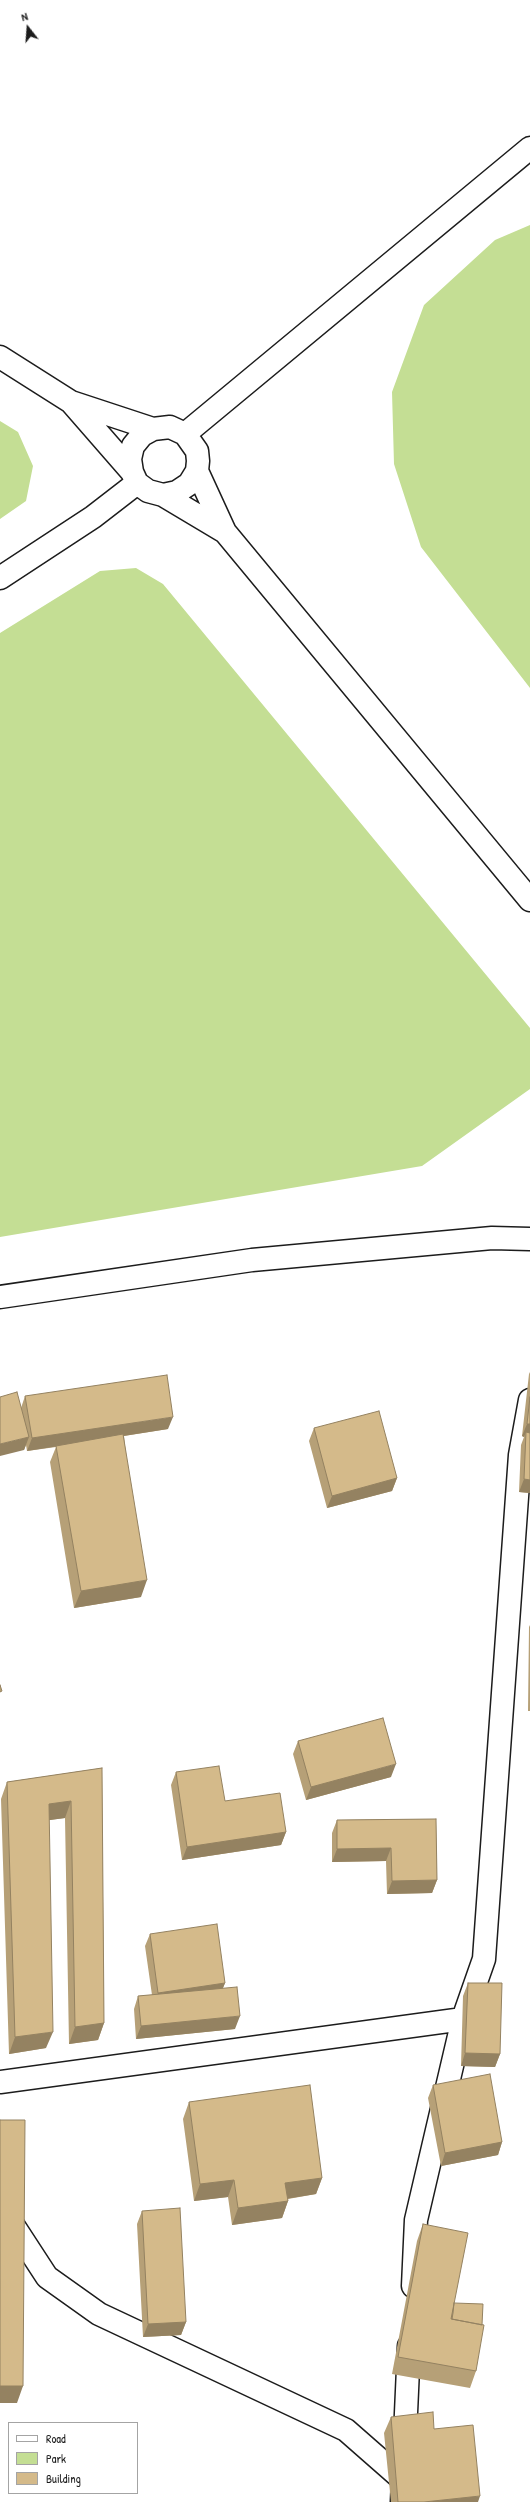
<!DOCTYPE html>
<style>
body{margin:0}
#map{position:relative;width:530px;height:2502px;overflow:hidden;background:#fff;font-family:"Patrick Hand",sans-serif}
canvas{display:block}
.legend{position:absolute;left:8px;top:2422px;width:130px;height:72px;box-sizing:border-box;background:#fff;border:1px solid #a4a4a4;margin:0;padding:5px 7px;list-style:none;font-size:12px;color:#1c1c1c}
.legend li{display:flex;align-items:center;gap:8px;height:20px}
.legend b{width:20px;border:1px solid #a4a4a4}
.north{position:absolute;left:8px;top:8px;width:40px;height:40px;-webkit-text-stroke:3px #fff;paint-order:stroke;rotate:343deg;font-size:11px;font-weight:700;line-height:16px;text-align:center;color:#1c1c1c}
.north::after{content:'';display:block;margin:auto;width:14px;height:18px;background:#1c1c1c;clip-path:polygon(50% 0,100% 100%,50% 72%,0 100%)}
</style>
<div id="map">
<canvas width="530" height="2502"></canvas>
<ul class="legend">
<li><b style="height:5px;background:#fff"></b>Road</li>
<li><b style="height:11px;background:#c4de94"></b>Park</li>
<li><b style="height:11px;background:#d4ba8a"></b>Building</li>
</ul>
<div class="north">N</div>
</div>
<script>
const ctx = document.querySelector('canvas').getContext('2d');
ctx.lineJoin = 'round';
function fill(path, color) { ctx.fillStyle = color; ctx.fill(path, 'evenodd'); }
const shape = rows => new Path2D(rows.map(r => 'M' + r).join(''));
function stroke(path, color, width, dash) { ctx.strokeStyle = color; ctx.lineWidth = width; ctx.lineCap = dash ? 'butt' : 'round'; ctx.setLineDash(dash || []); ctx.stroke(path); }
const green = shape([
 [530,225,530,688,421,547,394,464,392,392,424,305,495,240],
 [0,421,18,432,33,466,26,501,0,519],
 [136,568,163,584,530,1028,530,1089,422,1166,0,1237,0,633,100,571]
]);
const minor = shape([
 [0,357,71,402,153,429,170,427,185,434,197,451,198,461,197,471,189,484,177,492,163,495,148,491,137,483,132,472,130,459,133,446,142,435,153,429],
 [71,402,132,472],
 [185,434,530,148],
 [197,471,225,532,530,900],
 [163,495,225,532],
 [0,578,93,517,137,483],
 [0,1297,252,1260,492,1238,530,1239],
 [0,2082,463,2019],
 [0,2196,4,2211,47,2277,99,2314,346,2430,403,2480],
 [413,2286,416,2220,463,2019,484,1959,520,1455,530,1400],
 [402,2502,409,2346]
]);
const wall = shape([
 [530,1372,530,1493,519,1492,521,1445,524,1437,522,1436,529,1374],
 [25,1396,168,1429,124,1436,141,1597,74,1608,50,1462,56,1447,27,1451,26,1445,24,1450,21,1408],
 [314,1428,397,1478,392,1491,327,1508,309,1441],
 [530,1625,530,1711,528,1711,529,1627],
 [298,1741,391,1777,306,1800,293,1754],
 [102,1768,104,2023,98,2040,69,2044,65,1818,49,1820,46,2048,9,2054,1,1799,7,1782],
 [176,1772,225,1801,286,1832,281,1845,182,1860,171,1785],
 [436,1819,437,1880,432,1893,387,1894,386,1861,332,1862,332,1833,337,1820],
 [150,1934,225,1983,223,1988,235,2029,136,2039,134,2009,138,1996,152,1995,145,1946],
 [468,1983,500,2054,495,2067,461,2066,463,1996],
 [433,2085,502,2142,498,2155,441,2166,428,2098],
 [189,2102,322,2178,316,2194,288,2199,288,2201,282,2218,232,2225,228,2197,194,2201,183,2119],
 [142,2211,186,2322,181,2335,143,2337,137,2224],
 [423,2224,454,2303,476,2371,470,2388,392,2374,417,2241],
 [391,2417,434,2429,478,2502,391,2502,384,2433]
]);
const shadedWall = shape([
 [173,1417,168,1429,27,1451,32,1438],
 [527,1424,530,1424,530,1437,526,1432,524,1437,522,1436],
 [29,1437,24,1450,0,1456,0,1444],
 [397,1478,392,1491,327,1508,332,1496],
 [524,1479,530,1480,530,1493,519,1492],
 [147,1580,141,1597,74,1608,81,1591],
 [396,1764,391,1777,306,1800,311,1787],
 [71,1801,65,1818,43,1821,49,1804],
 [286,1832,281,1845,182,1860,187,1847],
 [391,1848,386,1861,332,1862,337,1849],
 [437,1880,432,1893,387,1894,392,1881],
 [225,1983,220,1995,153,2005,158,1993],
 [240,2016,235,2029,136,2039,141,2026],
 [104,2023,98,2040,69,2044,75,2027],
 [53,2032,46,2048,9,2054,15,2037],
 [465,2053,500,2054,495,2067,461,2066],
 [502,2142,498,2155,441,2166,445,2153],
 [322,2178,316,2194,279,2200,285,2183],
 [234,2180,228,2197,194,2201,200,2184],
 [288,2201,282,2218,232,2225,238,2208],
 [186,2322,181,2335,143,2337,148,2324],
 [0,2386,23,2386,17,2403,0,2403],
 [480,2496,478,2502,424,2502]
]);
const building = shape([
 [167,1375,173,1417,32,1438,25,1396,167,1375],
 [17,1392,29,1437,0,1444,0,1397,17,1392],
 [530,1397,530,1424,527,1424,530,1397],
 [379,1411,397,1478,332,1496,314,1428,379,1411],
 [526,1432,530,1433,530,1480,524,1479,526,1432],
 [123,1434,147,1580,81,1591,56,1446,123,1434],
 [0,1685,2,1691,0,1692,0,1685],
 [383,1718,396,1764,311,1787,298,1741,383,1718],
 [219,1766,225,1801,280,1793,286,1832,187,1847,176,1772,219,1766],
 [102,1768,104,2023,75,2027,71,1801,49,1804,53,2032,15,2037,7,1782,102,1768],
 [436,1819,437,1880,392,1881,391,1848,337,1849,337,1820,436,1819],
 [217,1924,225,1983,158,1993,150,1934,217,1924],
 [468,1983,502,1983,500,2054,465,2053,468,1983],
 [237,1987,240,2016,141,2026,138,1996,237,1987],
 [490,2074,502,2142,445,2153,433,2085,490,2074],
 [310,2085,322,2178,285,2183,288,2201,238,2208,234,2180,200,2184,189,2102,310,2085],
 [0,2120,25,2120,23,2386,0,2386,0,2120],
 [180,2208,186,2322,148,2324,142,2211,180,2208],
 [423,2224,468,2233,451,2319,484,2325,476,2371,398,2357,423,2224],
 [454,2303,483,2304,482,2325,452,2319,453,2313,454,2303],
 [433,2412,434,2429,473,2425,480,2496,424,2502,398,2502,391,2417,433,2412]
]);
fill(green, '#c4de94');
stroke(minor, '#1c1c1c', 25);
stroke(minor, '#fff', 22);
fill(wall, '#b6a077');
fill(shadedWall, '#948261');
fill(building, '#d4ba8a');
stroke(building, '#948261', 1);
</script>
